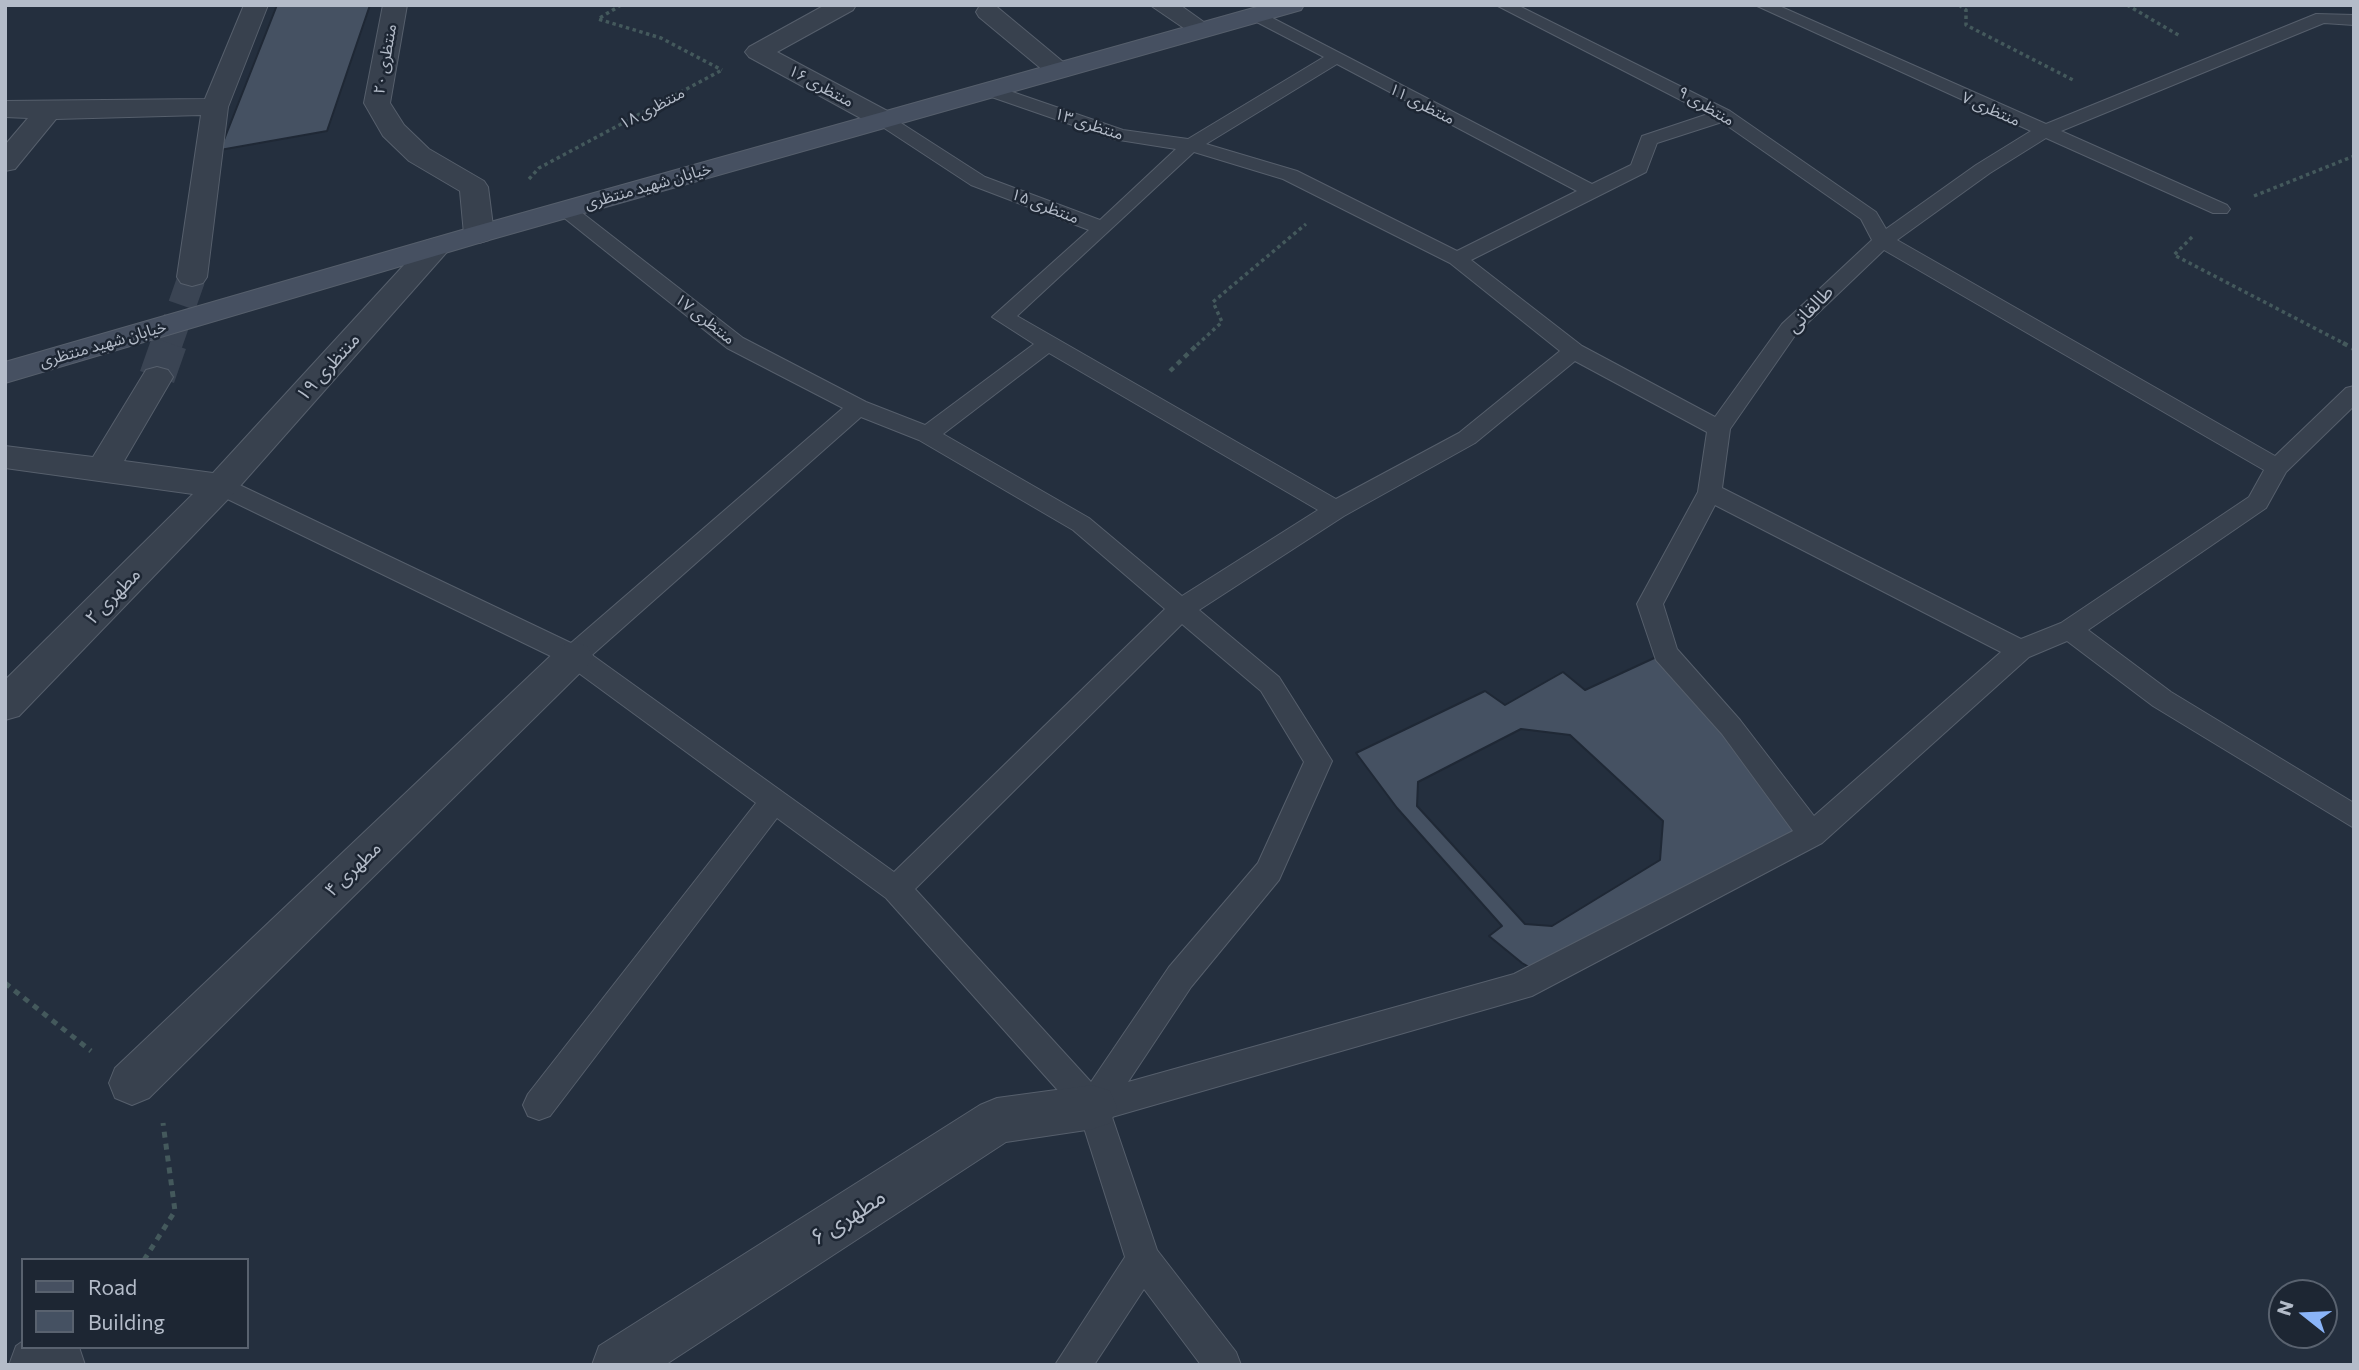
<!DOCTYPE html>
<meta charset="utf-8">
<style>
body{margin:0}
#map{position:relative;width:2359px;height:1370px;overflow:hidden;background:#242f3e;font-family:Commissioner,sans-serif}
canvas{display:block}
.frame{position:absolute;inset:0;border:7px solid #b4bcc9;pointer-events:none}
.legend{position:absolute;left:21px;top:1258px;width:228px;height:91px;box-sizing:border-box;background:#1d2633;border:2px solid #59626f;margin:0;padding:9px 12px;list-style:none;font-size:21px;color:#b4bcc9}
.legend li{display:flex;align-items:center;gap:14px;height:35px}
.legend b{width:35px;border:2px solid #59626f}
.north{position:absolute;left:2268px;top:1279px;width:70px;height:70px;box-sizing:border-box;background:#1d2633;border:2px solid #59626f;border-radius:50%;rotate:288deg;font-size:19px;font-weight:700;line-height:28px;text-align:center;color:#b4bcc9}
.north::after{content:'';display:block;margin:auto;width:24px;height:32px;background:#8ab4f8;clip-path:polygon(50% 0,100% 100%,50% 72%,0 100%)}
</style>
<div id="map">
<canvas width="2359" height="1370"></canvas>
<div class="frame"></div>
<ul class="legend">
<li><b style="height:9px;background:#465061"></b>Road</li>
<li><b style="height:19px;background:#455162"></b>Building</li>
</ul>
<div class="north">N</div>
</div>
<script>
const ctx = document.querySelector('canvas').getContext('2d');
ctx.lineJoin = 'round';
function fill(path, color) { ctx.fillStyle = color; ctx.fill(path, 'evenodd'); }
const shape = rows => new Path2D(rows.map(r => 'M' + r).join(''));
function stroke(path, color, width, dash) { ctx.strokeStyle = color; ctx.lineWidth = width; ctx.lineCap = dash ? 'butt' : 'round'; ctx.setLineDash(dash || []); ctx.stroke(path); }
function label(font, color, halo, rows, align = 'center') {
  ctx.font = font + ' Commissioner,"Noto Sans Arabic",sans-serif'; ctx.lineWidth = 5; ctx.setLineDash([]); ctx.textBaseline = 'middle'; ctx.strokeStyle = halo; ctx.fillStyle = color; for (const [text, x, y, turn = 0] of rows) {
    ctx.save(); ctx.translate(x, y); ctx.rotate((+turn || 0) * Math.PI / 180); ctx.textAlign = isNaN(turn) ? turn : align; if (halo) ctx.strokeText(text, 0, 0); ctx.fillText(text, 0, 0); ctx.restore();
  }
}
const building = shape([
 [277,5,370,5,327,131,220,150,277,5],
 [1665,653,1812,835,1543,975,1522,963,1489,936,1502,926,1397,808,1356,753,1485,691,1505,705,1563,672,1585,690,1665,653],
 [1521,729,1570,735,1663,821,1660,860,1552,926,1525,924,1417,806,1418,782,1521,729]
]);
const minorTunnelFar1 = shape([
 [168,345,192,277]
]);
const minorTunnel = shape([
 [157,377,169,343]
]);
const pathFar2 = shape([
 [621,5,598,19,661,38,722,70],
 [1959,5,1966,10,1966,25,2075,81],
 [2127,5,2180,36],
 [529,179,539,168,722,70],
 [2254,196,2354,156],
 [2192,237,2174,255,2347,345],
 [1197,345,1222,322,1213,302,1306,224]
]);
const pathFar1 = shape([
 [2343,343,2354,349],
 [1170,371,1199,343]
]);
const path = shape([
 [5,983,91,1051],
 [144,1260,175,1211,163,1123]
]);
const service = shape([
 [1496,5,1517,5,1730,111,1876,212,1886,229,1976,165,2031,131,1755,5,1777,5,2046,124,2316,14,2354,15,2354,25,2324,23,2061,131,2227,205,2230,209,2227,213,2213,213,2046,138,1990,173,1897,240,2275,456,2346,388,2354,386,2354,406,2286,472,2266,508,2088,630,2171,692,2354,803,2354,828,2153,706,2067,641,2029,657,1822,843,1532,996,1112,1117,1157,1250,1236,1352,1241,1365,1201,1365,1144,1289,1094,1365,1055,1365,1125,1257,1080,1115,886,898,777,818,550,1116,539,1120,528,1116,523,1105,528,1094,756,803,565,663,213,492,209,486,213,480,229,480,571,643,843,408,727,348,558,213,555,209,558,205,572,205,743,338,866,402,925,425,1034,344,992,317,1089,230,971,185,878,124,875,120,878,116,890,116,985,177,1100,220,1176,149,1113,139,983,94,980,90,983,86,995,86,1123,130,1188,139,1324,57,1251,19,1249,15,1257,10,1592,184,1631,165,1642,136,1708,114,1496,5],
 [1337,64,1577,191,1457,251,1297,171,1206,144,1337,64],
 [1722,122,1861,219,1872,240,1782,324,1715,417,1582,346,1471,260,1646,172,1657,143,1722,122],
 [1194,152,1283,179,1450,263,1560,351,1459,433,1336,499,1017,316,1194,152],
 [1884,250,2264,470,2249,497,2061,623,2021,639,1722,488,1730,429,1796,334,1884,250],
 [1049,353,1318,510,1182,596,1089,518,943,434,1049,353],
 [1575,361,1707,432,1698,492,1637,604,1656,660,1722,734,1793,831,1514,974,1128,1082,1191,987,1279,880,1332,761,1279,677,1199,610,1344,516,1475,443,1575,361],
 [861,417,919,440,1073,530,1165,609,894,872,592,655,861,417],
 [1715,505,2001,652,1814,816,1740,720,1677,649,1663,604,1715,505],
 [1182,624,1261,691,1304,762,1258,863,1169,967,1091,1082,915,889,1182,624]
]);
const minor = shape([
 [244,5,268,5,228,107,207,277,203,283,192,286,181,283,177,277,201,115,56,119,15,169,5,171,5,145,28,118,5,117,5,101,205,99,244,5],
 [383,5,407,5,390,103,404,125,429,149,484,181,488,187,494,234,489,240,479,243,469,240,464,234,460,191,409,161,383,136,364,103,383,5],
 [825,5,856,5,853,10,777,52,893,114,897,120,893,126,875,126,749,57,745,52,749,47,825,5],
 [990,5,997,7,1068,66,1072,71,1068,76,1050,76,979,17,976,12,979,7,990,5],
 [1150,5,1180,5,1215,30,1212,35,1194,35,1150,5],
 [436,238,446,241,451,247,446,253,233,494,19,716,5,720,5,680,193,494,5,468,5,446,93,457,146,370,157,367,168,370,173,377,124,461,213,473,426,241,436,238],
 [574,642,587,646,593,656,587,666,149,1098,132,1105,115,1098,109,1083,115,1068,561,646,574,642],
 [1093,1085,1110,1091,1117,1107,1110,1123,1093,1129,1006,1142,665,1365,592,1365,599,1346,980,1105,997,1098,1093,1085],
 [23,1341,23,1347,79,1347,85,1365,9,1365,16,1346,23,1341]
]);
const secondary = shape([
 [1264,5,1304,5,1301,10,489,240,5,383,5,362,469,228,1264,5]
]);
const farStreetnames = [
 ["منتظری ۲۰",385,59,-80],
 ["منتظری ۱۶",821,86,28],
 ["منتظری ۱۱",1422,104,27],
 ["منتظری ۹",1706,106,30],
 ["منتظری ۱۸",652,108,-28],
 ["منتظری ۷",1991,109,24],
 ["منتظری ۱۳",1089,124,18],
 ["خیابان شهید منتظری",648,186,-16],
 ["منتظری ۱۵",1045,206,21],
 ["منتظری ۱۷",705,319,38],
 ["خیابان شهید منتظری",103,344,-16]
];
const streetNames = [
 ["طالقانی",1810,309,-46],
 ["منتظری ۱۹",328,367,-48],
 ["مطهری ۲",113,596,-46],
 ["مطهری ۴",353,869,-44]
];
const nearStreetnames = [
 ["مطهری ۶",848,1217,-33]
];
fill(building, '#455162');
stroke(building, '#1f2835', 2);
stroke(minorTunnelFar1, '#3a4453', 28, [28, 14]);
stroke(minorTunnel, '#3a4453', 36, [36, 18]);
stroke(service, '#565f6c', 2);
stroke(minor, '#565f6c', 2);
stroke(secondary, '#565f6c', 2);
stroke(pathFar2, '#44595c', 3.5, [3.5, 3.5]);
stroke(pathFar1, '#44595c', 4.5, [5, 5]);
stroke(path, '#44595c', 5, [6, 6]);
fill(service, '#38414e');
fill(minor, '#38414e');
fill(secondary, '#465061');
label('16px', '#b4bcc9', '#1d2633', farStreetnames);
label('19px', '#b4bcc9', '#1d2633', streetNames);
label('23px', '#b4bcc9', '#1d2633', nearStreetnames);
</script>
